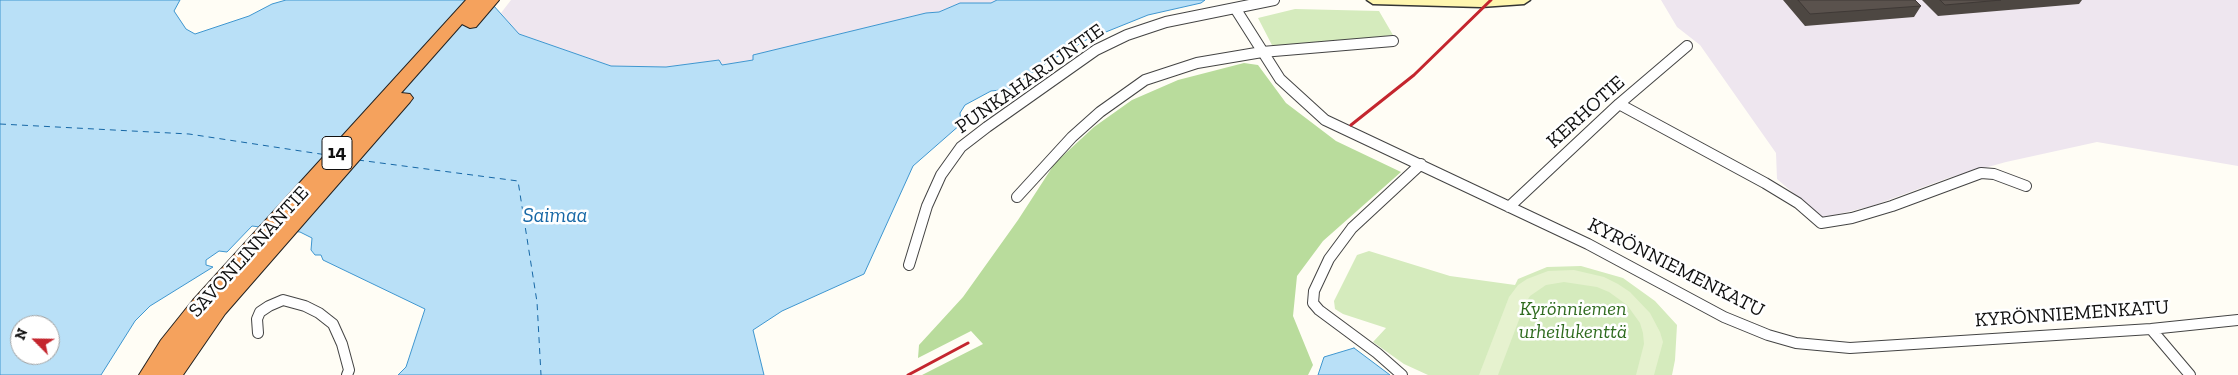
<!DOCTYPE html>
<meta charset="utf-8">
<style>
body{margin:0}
#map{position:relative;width:2238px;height:375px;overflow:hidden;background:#fffdf5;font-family:"Zilla Slab",serif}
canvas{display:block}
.north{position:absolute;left:10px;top:315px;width:50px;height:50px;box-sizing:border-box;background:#fff;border:1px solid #a0a0a0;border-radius:50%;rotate:293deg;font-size:14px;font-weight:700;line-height:20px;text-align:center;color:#111}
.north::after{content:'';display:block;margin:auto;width:18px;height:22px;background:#c4262e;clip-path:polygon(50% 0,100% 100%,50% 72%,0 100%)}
</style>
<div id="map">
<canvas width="2238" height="375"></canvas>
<div class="north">N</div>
</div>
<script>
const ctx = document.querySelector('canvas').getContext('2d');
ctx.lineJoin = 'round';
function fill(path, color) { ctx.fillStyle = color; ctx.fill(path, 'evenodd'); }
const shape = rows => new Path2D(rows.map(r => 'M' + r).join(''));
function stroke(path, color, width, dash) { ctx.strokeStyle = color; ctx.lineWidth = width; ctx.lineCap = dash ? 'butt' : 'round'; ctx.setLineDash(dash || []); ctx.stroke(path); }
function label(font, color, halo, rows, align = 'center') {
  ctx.font = font + ' "Zilla Slab",serif'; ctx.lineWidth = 5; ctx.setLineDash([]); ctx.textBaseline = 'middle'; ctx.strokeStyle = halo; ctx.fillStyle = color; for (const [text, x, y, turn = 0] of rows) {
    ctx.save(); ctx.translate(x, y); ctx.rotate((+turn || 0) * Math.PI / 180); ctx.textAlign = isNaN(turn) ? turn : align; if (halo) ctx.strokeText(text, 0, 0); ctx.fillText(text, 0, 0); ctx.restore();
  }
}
const industrial = shape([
 [511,0,997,0,991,3,960,3,939,12,926,13,753,55,754,60,722,65,719,60,666,67,611,66,519,34,501,13],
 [1661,0,2238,0,2238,166,2097,142,2006,162,1948,178,1872,206,1822,218,1777,179,1776,153,1700,45,1677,27]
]);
const green = shape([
 [1295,9,1379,11,1393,35,1274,49,1258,18],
 [1369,251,1450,276,1515,285,1518,279,1547,267,1581,266,1623,278,1655,301,1677,325,1675,360,1672,375,1428,375,1404,364,1373,342,1386,328,1343,314,1335,309,1334,301,1357,255]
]);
const forest = shape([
 [1244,63,1258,65,1286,103,1336,141,1401,172,1323,241,1297,276,1293,316,1313,365,1308,375,922,375,983,344,971,331,918,358,919,345,963,297,1018,220,1055,163,1094,127,1132,100,1178,80]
]);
const pitch = shape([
 [1574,270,1604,277,1618,284,1630,292,1650,313,1660,332,1663,342,1654,375,1636,375,1644,344,1643,333,1640,323,1627,305,1609,292,1597,287,1564,282,1546,285,1530,296,1525,304,1498,375,1479,375,1509,297,1518,285,1527,279,1548,271]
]);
const water = shape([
 [0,0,180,0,174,11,186,29,195,34,249,16,272,4,286,0,492,0,493,5,519,34,611,66,666,67,719,60,722,65,753,60,753,55,926,13,939,12,960,3,991,3,997,0,1205,0,1201,3,1148,15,1086,40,1043,65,1010,89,991,91,965,105,960,113,961,124,913,166,864,274,782,311,753,330,764,375,398,375,406,367,425,309,323,260,321,255,315,255,311,250,312,238,300,232,252,226,227,252,219,251,206,260,206,265,213,267,150,306,135,321,101,375,0,375,0,0],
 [20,325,50,325,50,355,20,355,20,325],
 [1354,348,1390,375,1318,375,1324,357,1354,348]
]);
const ferry = shape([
 [0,124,189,134,327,155],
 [358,160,518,181,537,302,541,375]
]);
const street = shape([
 [1235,8,1280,79,1325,120,1588,244,1724,317,1768,335,1796,343,1850,348,2151,329,2238,320],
 [1619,104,1765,183,1798,203,1821,223,1852,218,1892,206,1981,173,1994,174,2026,186],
 [1017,197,1072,137,1100,112,1145,80,1197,63,1262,52,1393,41],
 [1509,207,1619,104,1687,46],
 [909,265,927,206,941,175,961,147,987,127,1096,50,1127,35,1166,22,1274,0],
 [2151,329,2190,375],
 [258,333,257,319,260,312,269,306,283,300,305,306,319,313,333,324,342,344,349,370,347,375],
 [1402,375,1377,353,1319,310,1313,303,1314,291,1329,259,1352,228,1421,164]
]);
const secondary = shape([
 [1367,0,1530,0,1524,4,1481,7,1373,4,1367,0]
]);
const highway = shape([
 [466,0,499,0,476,27,470,28,462,24,401,93,410,94,413,98,410,102,225,314,183,375,139,375,161,340,193,300,466,0]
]);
const rail = shape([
 [1351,125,1414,75,1491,0],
 [908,375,968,343]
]);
const wall = shape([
 [1783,0,1915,0,1921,6,1914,17,1805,26],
 [1922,0,2082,0,2079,4,1938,16]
]);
const building = shape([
 [1798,0,1915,0,1921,6,1810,14,1798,0],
 [1940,0,2001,0,1945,5,1940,0]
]);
const shields = [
 [337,153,30]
];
const shieldNames = [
 ["14",337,153]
];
const streetNames = [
 ["PUNKAHARJUNTIE",1030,79,-35],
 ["KERHOTIE",1586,112,-42],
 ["SAVONLINNANTIE",249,252,-48],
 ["KYRÖNNIEMENKATU",1676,268,27],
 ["KYRÖNNIEMENKATU",2072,314,-4]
];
const parkNames = [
 ["Kyrönniemen",1573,309],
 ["urheilukenttä",1573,332]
];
const waterNames = [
 ["Saimaa",555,216]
];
fill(industrial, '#eee6ef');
fill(green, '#d5ebbd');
fill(forest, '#b9dc9c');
fill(pitch, '#e6f2cf');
fill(water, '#b9e0f7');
stroke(water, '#3f96cf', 1);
stroke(ferry, '#1768a6', 1, [6, 5]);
stroke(street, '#444', 12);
stroke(secondary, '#333', 3);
stroke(highway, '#222', 2);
stroke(street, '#fff', 10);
fill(secondary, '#fff6b0');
fill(highway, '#f5a25d');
stroke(rail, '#c4262e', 3);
fill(wall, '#4d4742');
fill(building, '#5a524d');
stroke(building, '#3f3936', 1);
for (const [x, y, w] of shields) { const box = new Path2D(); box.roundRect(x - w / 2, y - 16.5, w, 33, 4); ctx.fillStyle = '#fff'; ctx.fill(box); stroke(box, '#111', 1); }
label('bold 19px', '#111', null, shieldNames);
label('20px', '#111', '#fff', streetNames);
label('italic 20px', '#2f6b1f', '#fff', parkNames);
label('italic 21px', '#1768a6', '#fff', waterNames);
</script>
